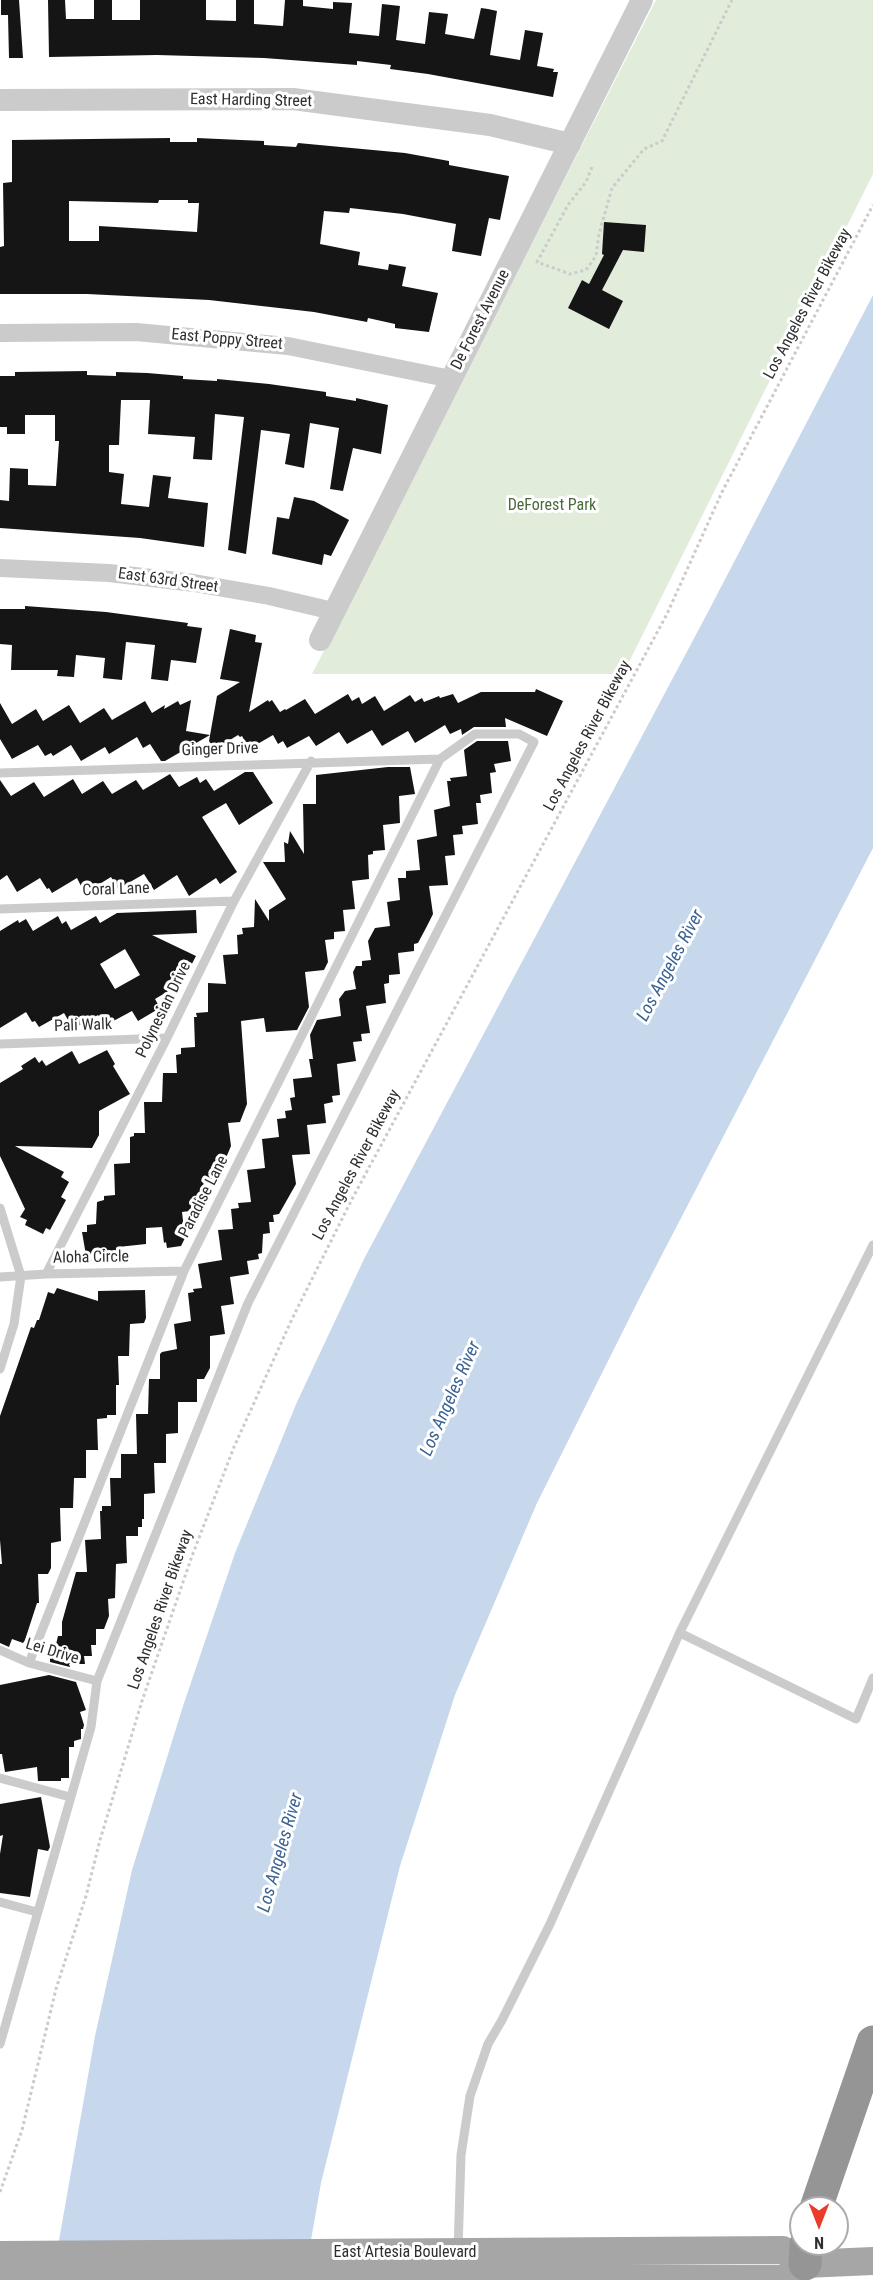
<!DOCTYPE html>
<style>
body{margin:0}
#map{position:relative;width:873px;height:2280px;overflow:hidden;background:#fff;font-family:"Roboto Condensed",sans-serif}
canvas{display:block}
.north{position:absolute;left:789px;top:2196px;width:60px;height:60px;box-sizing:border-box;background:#fff;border:2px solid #ababab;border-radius:50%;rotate:180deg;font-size:16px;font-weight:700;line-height:24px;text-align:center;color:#2e2e2e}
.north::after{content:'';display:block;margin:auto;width:21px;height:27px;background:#eb3c2b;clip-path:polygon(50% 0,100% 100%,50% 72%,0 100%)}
</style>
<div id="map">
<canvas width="873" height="2280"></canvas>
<div class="north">N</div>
</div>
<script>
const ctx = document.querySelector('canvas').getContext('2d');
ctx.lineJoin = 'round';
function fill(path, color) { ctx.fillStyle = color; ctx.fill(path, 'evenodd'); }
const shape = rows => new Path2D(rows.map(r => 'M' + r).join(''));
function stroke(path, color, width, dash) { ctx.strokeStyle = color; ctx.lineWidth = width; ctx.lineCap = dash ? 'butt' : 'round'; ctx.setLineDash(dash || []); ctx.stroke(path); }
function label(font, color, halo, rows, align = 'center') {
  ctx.font = font + ' "Roboto Condensed",sans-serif'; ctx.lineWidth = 6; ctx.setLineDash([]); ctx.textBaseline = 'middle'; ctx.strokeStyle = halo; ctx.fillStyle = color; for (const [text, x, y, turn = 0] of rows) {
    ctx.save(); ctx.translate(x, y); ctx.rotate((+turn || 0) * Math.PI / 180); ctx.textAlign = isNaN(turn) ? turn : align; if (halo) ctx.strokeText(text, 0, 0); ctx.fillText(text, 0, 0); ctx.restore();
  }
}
const green = shape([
 [656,0,873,0,873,174,623,674,312,674]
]);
const water = shape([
 [873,295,873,848,638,1301,537,1503,455,1695,400,1866,321,2183,304,2280,52,2280,95,2036,132,1870,183,1706,235,1553,297,1402,365,1257,708,612]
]);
const building = shape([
 [1,0,19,0,23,58,9,58,8,15,1,15],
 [48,0,65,0,66,19,94,19,94,0,112,0,112,20,140,20,140,0,206,0,206,20,236,21,236,0,254,0,254,24,283,26,285,0,303,0,303,6,333,9,333,2,352,3,349,33,379,36,382,4,400,6,396,40,425,44,429,12,448,14,445,34,474,39,481,8,488,9,497,11,490,55,520,60,525,30,543,33,537,66,554,69,553,72,558,72,553,97,428,74,390,69,391,65,357,61,357,65,264,58,157,55,49,57],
 [170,138,170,142,197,142,197,138,241,140,264,141,264,145,296,147,298,143,405,153,449,161,449,165,509,176,500,220,489,218,481,256,452,251,456,224,403,214,350,208,349,213,324,211,320,244,360,252,358,265,388,270,389,264,406,267,402,286,438,293,429,332,395,328,395,324,368,318,367,322,314,312,209,300,87,294,0,294,0,247,4,246,3,183,12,182,12,140],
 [159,200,188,200,188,203,199,203,197,232,99,226,99,241,69,241,69,201,158,203],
 [604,222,646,225,644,252,623,250,602,290,623,301,609,329,568,308,582,280,589,284,604,255,602,254],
 [87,371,87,375,116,376,116,372,147,373,183,376,183,379,217,381,217,379,269,384,326,392,326,396,356,401,356,398,388,405,381,454,353,448,343,491,330,489,339,428,310,423,304,468,285,464,290,434,261,430,246,554,228,550,244,417,215,414,212,460,193,459,195,437,148,434,150,400,121,400,119,445,109,445,109,472,124,474,121,504,149,507,153,475,171,477,168,498,208,503,204,547,140,538,0,528,0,500,9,501,10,468,28,469,28,485,56,486,59,441,55,441,55,415,25,415,25,434,7,434,7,427,0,427,0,376,15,376,15,372],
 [294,497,314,501,349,520,331,556,324,554,322,565,272,554,277,517,289,519],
 [25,606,106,612,188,623,187,626,202,628,196,663,171,660,168,681,151,679,155,645,126,642,122,680,103,678,105,658,76,655,74,677,57,676,58,670,11,670,12,645,0,644,0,609,25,609],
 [230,629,256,635,255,642,262,643,249,712,268,700,269,702,272,700,280,712,285,709,286,710,305,699,315,714,348,694,352,701,359,697,362,704,375,696,384,711,410,695,415,702,422,698,424,702,439,696,440,698,453,694,458,703,481,692,535,692,536,689,563,701,547,736,505,718,506,727,474,727,462,735,461,729,450,734,445,725,415,743,408,731,382,746,372,730,347,744,339,732,316,746,309,736,287,748,283,741,278,744,273,735,249,749,242,736,240,737,238,735,214,750,209,741,217,696,240,682,220,679],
 [191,700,186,731,210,735,165,761,161,761,150,744,143,748,137,737,109,754,105,747,81,761,71,745,53,756,51,753,45,756,38,745,12,759,0,739,0,703,12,724,36,709,43,721,69,705,80,723,104,708,112,720,145,701,152,713,165,705,164,709,178,701,180,705],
 [477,741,508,741,511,761,494,764,496,772,490,773,492,793,480,795,481,803,476,803,478,824,462,826,463,834,453,835,455,855,445,856,448,885,429,886,433,914,427,926,418,943,414,944,414,951,398,953,400,974,389,975,389,983,384,984,386,1003,366,1006,370,1033,361,1034,362,1041,353,1042,356,1061,337,1064,340,1095,332,1096,333,1102,324,1104,326,1123,307,1125,310,1154,292,1155,296,1184,279,1214,273,1215,274,1222,269,1222,270,1233,263,1234,262,1253,258,1254,259,1259,247,1261,249,1274,230,1277,234,1304,221,1306,225,1334,210,1336,210,1368,204,1379,197,1379,197,1402,178,1402,178,1433,166,1434,166,1463,154,1463,155,1493,144,1494,144,1519,142,1519,142,1527,138,1527,138,1536,126,1536,127,1563,116,1564,115,1598,108,1599,109,1616,104,1629,96,1629,96,1645,91,1645,92,1656,84,1656,85,1664,69,1664,70,1667,50,1662,50,1656,53,1657,58,1636,62,1636,62,1622,76,1572,87,1572,85,1540,101,1539,100,1511,102,1511,102,1506,111,1506,110,1478,121,1478,121,1454,137,1454,136,1414,148,1414,149,1379,160,1379,160,1354,162,1352,177,1349,174,1324,191,1321,188,1293,194,1292,193,1289,202,1288,198,1264,222,1260,218,1230,233,1229,231,1209,239,1208,238,1203,251,1202,247,1170,265,1168,262,1139,279,1137,277,1119,286,1118,285,1111,292,1110,290,1098,295,1097,293,1079,312,1077,309,1059,313,1059,310,1035,317,1020,341,1016,339,999,345,991,356,989,353,972,356,966,362,966,362,961,371,960,368,941,375,928,390,926,387,902,400,900,398,878,406,878,406,871,420,870,417,840,437,836,434,810,450,806,447,781,451,781,450,778,467,776,464,750],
 [388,767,410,767,415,794,399,796,400,823,383,825,385,850,373,851,373,854,368,855,369,879,352,881,355,909,343,910,345,931,334,932,334,939,325,940,328,962,324,970,305,972,309,1007,297,1030,266,1032,264,1018,241,1021,247,1104,240,1122,228,1123,231,1146,217,1179,203,1180,206,1201,197,1203,198,1210,182,1212,185,1238,181,1246,167,1248,166,1242,164,1243,162,1227,146,1228,146,1244,118,1247,120,1257,87,1261,82,1232,87,1232,87,1225,96,1224,97,1202,104,1200,104,1196,115,1195,114,1164,130,1163,130,1137,134,1136,134,1133,145,1133,144,1102,162,1102,163,1073,177,1073,176,1055,181,1054,181,1048,195,1047,194,1017,197,1017,196,1013,208,1012,208,983,226,984,223,955,238,954,237,935,243,934,242,928,254,927,255,899,269,921,269,910,286,899,263,862,285,862,284,842,288,844,290,831,304,854,303,804,316,804,316,775],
 [245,772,253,772,273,803,239,825,226,803,202,817,237,872,220,884,216,878,189,896,177,875,154,890,144,874,118,889,111,877,93,888,89,881,81,886,77,878,52,893,49,888,47,889,40,878,17,892,7,875,0,880,0,780,11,796,34,782,44,797,73,779,82,794,103,781,112,794,136,780,143,790,170,774,179,787,197,777,200,783,206,779,214,791],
 [196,910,197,933,152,935,196,956,182,983,155,999,160,1008,138,1021,132,1011,106,1025,98,1015,80,1025,72,1027,64,1013,39,1027,35,1021,32,1022,26,1012,0,1028,0,931,18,920,19,923,26,919,33,931,58,916,62,924,66,921,71,930,96,916,100,923,117,913],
 [125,949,140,975,115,989,100,964],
 [107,1050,115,1064,113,1066,130,1094,99,1111,99,1135,92,1148,15,1146,64,1172,61,1177,69,1182,61,1197,66,1200,50,1230,46,1228,43,1234,25,1225,27,1220,20,1217,25,1209,0,1156,0,1083,23,1069,21,1066,35,1057,39,1063,42,1060,46,1066,72,1051,79,1064],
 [57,1288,98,1301,98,1291,145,1290,146,1318,144,1323,130,1324,129,1356,118,1356,119,1385,116,1385,116,1415,107,1415,107,1418,97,1419,98,1450,86,1450,86,1478,74,1478,73,1508,60,1508,61,1541,51,1543,51,1568,48,1574,38,1574,39,1603,37,1603,25,1640,23,1643,12,1639,9,1647,0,1643,0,1564,2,1564,0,1540,0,1416,31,1327,34,1328,37,1320,39,1320,48,1292,54,1294],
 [49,1675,76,1682,86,1710,80,1712,84,1725,83,1729,81,1729,81,1739,74,1741,74,1747,69,1747,69,1778,61,1778,61,1781,38,1781,37,1767,5,1772,2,1754,0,1754,0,1685],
 [41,1797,50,1847,48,1851,38,1849,30,1897,0,1893,0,1854,3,1835,0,1836,0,1804]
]);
const path = shape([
 [592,167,586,182,568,205,537,262,570,274,586,270,596,256,599,234,612,188,644,149,662,141,732,0],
 [0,2192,22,2130,56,1989,86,1896,100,1840,142,1701,192,1556,234,1447,292,1319,351,1201,667,614,722,492,873,205]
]);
const service = shape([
 [0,773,440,759],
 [0,909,234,901],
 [0,1044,167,1038],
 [0,1208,21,1276,14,1324,0,1369],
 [46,1274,167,1038,234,901,311,761],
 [0,1277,46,1274,184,1271],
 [680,1633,856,1719,873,1678],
 [0,1650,29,1663,97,1681],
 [0,1778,70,1797],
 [0,1902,37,1912],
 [0,2044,91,1727,97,1681,248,1303,534,742,519,734,475,734,440,759,184,1271,29,1663],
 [458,2250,461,2155,470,2096,488,2044,502,2020,550,1924,680,1632,873,1245]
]);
const minor = shape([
 [0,333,136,332,288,346,451,379],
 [0,568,109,573,194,583,269,596,333,611]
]);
const tertiary = shape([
 [0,100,293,99,490,125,570,144],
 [320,640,642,0]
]);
const primary = shape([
 [0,2255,783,2250,805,2264,873,2261],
 [0,2279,784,2279,805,2264]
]);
const motorway = shape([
 [816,2208,873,2042],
 [805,2264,806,2244]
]);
const streetNames = [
 ["East Harding Street",251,101,1],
 ["Los Angeles River Bikeway",808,304,-62],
 ["De Forest Avenue",481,320,-63],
 ["East Poppy Street",227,340,5],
 ["East 63rd Street",168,581,8],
 ["Los Angeles River Bikeway",588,736,-62],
 ["Ginger Drive",220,750,-2],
 ["Coral Lane",116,890,-2],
 ["Polynesian Drive",164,1010,-64],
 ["Pali Walk",83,1026,-2],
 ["Los Angeles River Bikeway",357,1165,-62],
 ["Paradise Lane",204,1197,-63],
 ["Aloha Circle",91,1258,-1],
 ["Los Angeles River Bikeway",161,1610,-71],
 ["Lei Drive",52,1652,17],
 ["East Artesia Boulevard",405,2253]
];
const parkNames = [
 ["DeForest Park",552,506]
];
const waterNames = [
 ["Los Angeles River",671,966,-62],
 ["Los Angeles River",451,1399,-66],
 ["Los Angeles River",281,1853,-74]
];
fill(green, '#e2ecdb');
fill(water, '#c7d8ed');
fill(building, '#151515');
stroke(path, '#cbcbcb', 3, [3, 3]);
stroke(service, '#cbcbcb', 9);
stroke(minor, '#cbcbcb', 18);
stroke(tertiary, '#cbcbcb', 22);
stroke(primary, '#a6a6a6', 28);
stroke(motorway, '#959595', 33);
label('16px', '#2e2e2e', '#fff', streetNames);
label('16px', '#496b3a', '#fff', parkNames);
label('italic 18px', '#3a6293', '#fff', waterNames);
</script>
